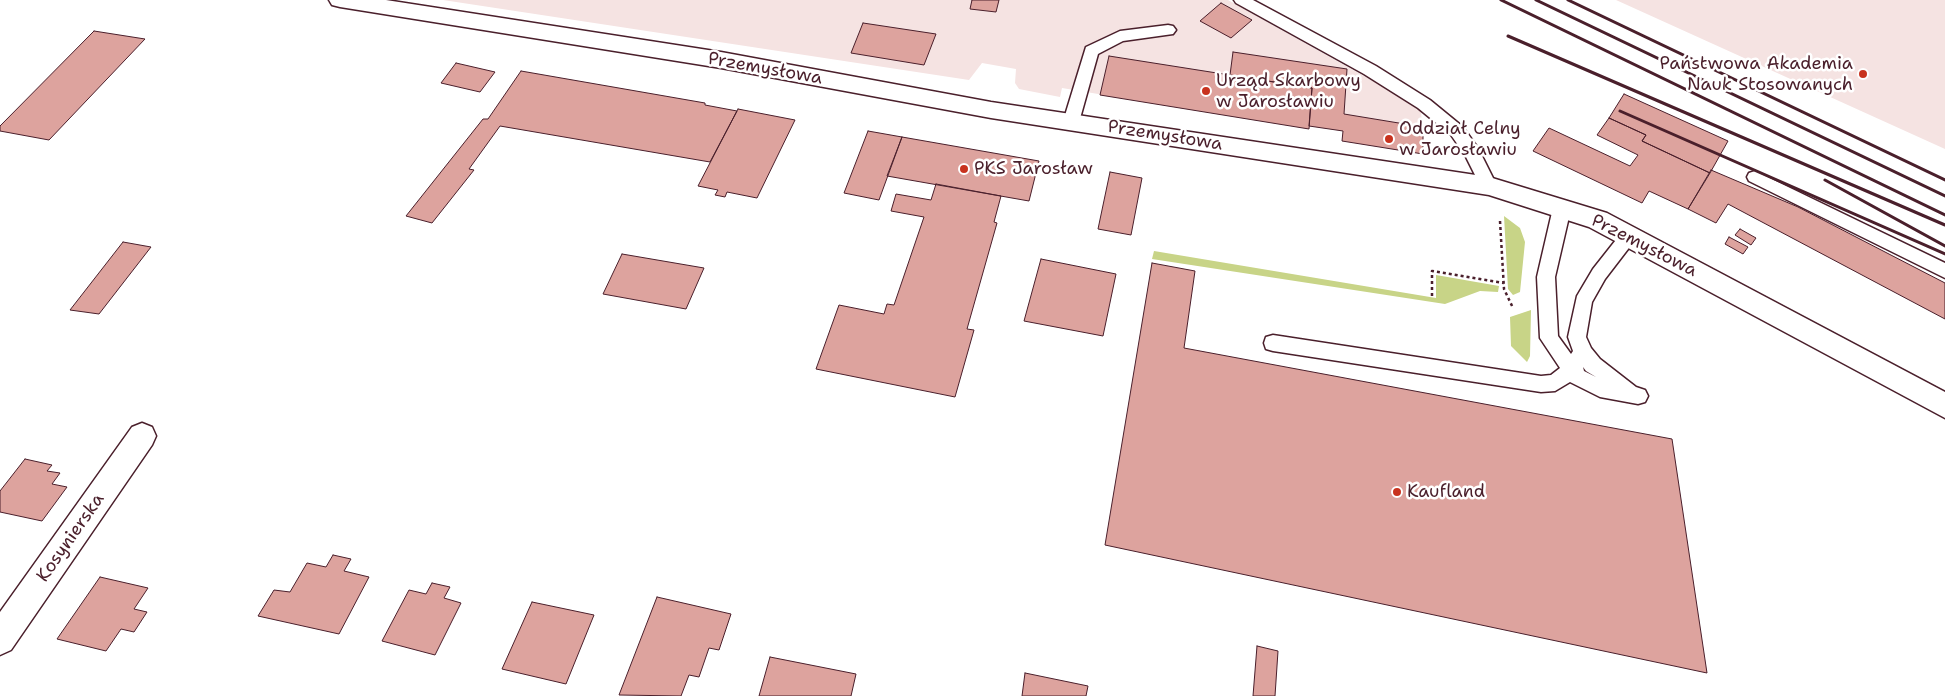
<!DOCTYPE html>
<meta charset="utf-8">
<style>
body{margin:0}
canvas{display:block;background:#fff}
</style>
<canvas width="1945" height="696"></canvas>
<script>
const ctx = document.querySelector('canvas').getContext('2d');
ctx.lineJoin = 'round';
function fill(path, color) { ctx.fillStyle = color; ctx.fill(path, 'evenodd'); }
const shape = rows => new Path2D(rows.map(r => 'M' + r).join(''));
function stroke(path, color, width, dash) { ctx.strokeStyle = color; ctx.lineWidth = width; ctx.lineCap = dash ? 'butt' : 'round'; ctx.setLineDash(dash || []); ctx.stroke(path); }
function label(font, color, halo, rows, align = 'center') {
  ctx.font = font + ' "Shantell Sans",sans-serif'; ctx.lineWidth = 5; ctx.setLineDash([]); ctx.textBaseline = 'middle'; ctx.strokeStyle = halo; ctx.fillStyle = color; for (const [text, x, y, turn = 0] of rows) {
    ctx.save(); ctx.translate(x, y); ctx.rotate((+turn || 0) * Math.PI / 180); ctx.textAlign = isNaN(turn) ? turn : align; if (halo) ctx.strokeText(text, 0, 0); ctx.fillText(text, 0, 0); ctx.restore();
  }
}
const built = shape([
 [443,0,1228,0,1421,108,1423,154,1342,141,1343,131,1309,126,1309,129,1062,88,1060,97,1019,89,1015,83,1016,69,982,63,969,80],
 [1616,0,1945,0,1945,149]
]);
const green = shape([
 [1504,216,1520,228,1525,242,1520,292,1513,295,1508,289],
 [1154,251,1436,298,1436,275,1499,286,1498,292,1480,291,1445,304,1152,259],
 [1531,310,1530,356,1527,362,1511,346,1510,317]
]);
const building = shape([
 [972,0,999,0,996,12,970,9,972,0],
 [1221,3,1252,20,1231,38,1200,21,1221,3],
 [863,23,936,34,924,65,851,53,863,23],
 [94,31,145,39,49,140,0,131,0,126,94,31],
 [1233,52,1347,69,1344,114,1423,127,1423,154,1342,141,1343,131,1309,126,1312,88,1230,75,1233,52],
 [1109,56,1312,88,1309,129,1100,95,1109,56],
 [456,63,495,72,480,92,441,83,456,63],
 [521,71,705,103,705,105,737,111,710,162,500,126,469,169,474,170,432,223,406,216,483,119,488,119,521,71],
 [1624,94,1728,141,1710,173,1642,141,1646,135,1609,118,1624,94],
 [738,109,795,120,757,198,727,192,725,197,715,195,718,190,698,186,738,109],
 [1609,118,1646,135,1642,141,1710,173,1688,209,1649,191,1642,203,1533,151,1549,128,1630,166,1638,155,1597,135,1609,118],
 [868,131,902,137,879,200,844,193,868,131],
 [902,137,1039,161,1029,201,887,176,902,137],
 [1711,170,1798,207,1945,283,1945,319,1728,204,1716,223,1688,209,1711,170],
 [1110,172,1142,178,1131,235,1098,229,1110,172],
 [936,184,1001,196,994,222,997,223,967,329,974,330,955,397,816,369,839,305,884,314,887,304,894,305,924,217,891,211,896,194,931,200,936,184],
 [1740,229,1756,238,1751,245,1735,235,1740,229],
 [1729,237,1748,247,1743,254,1725,244,1729,237],
 [123,242,151,247,99,314,70,310,123,242],
 [622,254,704,268,686,309,603,294,622,254],
 [1041,259,1116,274,1103,336,1024,321,1041,259],
 [1152,263,1195,271,1184,348,1672,439,1707,673,1105,545,1152,263],
 [25,459,52,465,47,471,60,473,52,484,67,487,42,521,0,512,0,491,25,459],
 [333,555,351,559,344,571,369,577,339,634,258,616,274,590,290,592,307,563,326,567,333,555],
 [100,577,148,588,134,609,147,612,134,632,121,629,106,651,57,639,100,577],
 [432,583,450,587,444,598,461,603,435,655,382,641,409,590,426,594,432,583],
 [657,597,731,614,719,650,709,648,699,677,689,675,681,696,619,695,657,597],
 [532,602,594,615,566,684,502,669,532,602],
 [1257,646,1278,651,1275,696,1253,696,1257,646],
 [770,657,856,674,851,696,759,696,770,657],
 [1025,673,1088,686,1086,696,1022,696,1025,673]
]);
const path = shape([
 [1500,221,1504,289,1513,308],
 [1432,296,1432,271,1504,283]
]);
const lane = shape([
 [1234,0,1253,0,1376,66,1430,100,1463,127,1478,148,1497,186,1495,191,1489,192,1483,191,1465,155,1451,135,1418,108,1364,74,1236,3,1234,0],
 [1168,25,1173,26,1176,30,1173,34,1123,41,1098,54,1079,122,1077,126,1065,126,1063,122,1086,47,1120,31,1168,25],
 [1755,171,1945,263,1945,278,1749,181,1747,177,1749,173,1755,171],
 [1562,201,1568,203,1571,208,1555,277,1558,336,1571,354,1573,351,1568,337,1577,296,1593,269,1623,231,1629,229,1635,231,1638,236,1605,279,1592,302,1586,337,1591,348,1600,359,1636,387,1645,390,1648,396,1645,402,1638,404,1600,397,1570,382,1555,391,1541,392,1273,351,1266,349,1264,343,1266,337,1273,335,1541,376,1551,375,1560,368,1540,338,1537,277,1553,208,1556,203,1562,201],
 [1583,367,1586,371,1596,377,1584,371,1583,367]
]);
const street = shape([
 [329,0,386,0,721,52,991,102,1489,177,1607,213,1945,392,1945,418,1589,227,1489,195,991,118,721,68,340,7,332,5,329,0],
 [142,423,152,427,156,436,152,445,11,650,0,655,0,612,132,427,142,423]
]);
const rail = shape([
 [1501,0,1945,215],
 [1536,0,1945,196],
 [1568,0,1945,180],
 [1508,36,1945,225],
 [1620,111,1945,254],
 [1825,180,1945,246]
]);
const markers = [
 [1863,74,5,"#c8321e"],
 [1206,91,5,"#c8321e"],
 [1389,139,5,"#c8321e"],
 [964,169,5,"#c8321e"],
 [1397,492,5,"#c8321e"]
];
const poiNames = [
 ["Państwowa Akademia",1853,64,"right"],
 ["Nauk Stosowanych",1853,85,"right"],
 ["Urząd Skarbowy",1216,81],
 ["w Jarosławiu",1216,102],
 ["Oddział Celny",1399,129],
 ["w Jarosławiu",1399,150],
 ["PKS Jarosław",974,169],
 ["Kaufland",1407,492]
];
const streetNames = [
 ["Przemysłowa",765,69,10],
 ["Przemysłowa",1165,136,9],
 ["Przemysłowa",1644,246,27],
 ["Kosynierska",71,538,-55]
];
fill(built, '#f5e3e2');
fill(green, '#c8d487');
fill(building, '#dda39e');
stroke(building, '#4a1f2b', 1);
stroke(lane, '#4a1f2b', 3);
stroke(street, '#4a1f2b', 3);
stroke(path, '#4a1f2b', 2.5, [3, 3]);
fill(lane, '#fff');
fill(street, '#fff');
stroke(rail, '#4a1f2b', 3);
for (const [x, y, r, color] of markers) { const dot = new Path2D(); dot.arc(x, y, r, 0, 2 * Math.PI); ctx.fillStyle = color; ctx.fill(dot); stroke(dot, '#fff', 2); }
label('18px', '#4a1f2b', '#fff', poiNames, 'left');
label('18px', '#4a1f2b', '#fff', streetNames);
</script>
